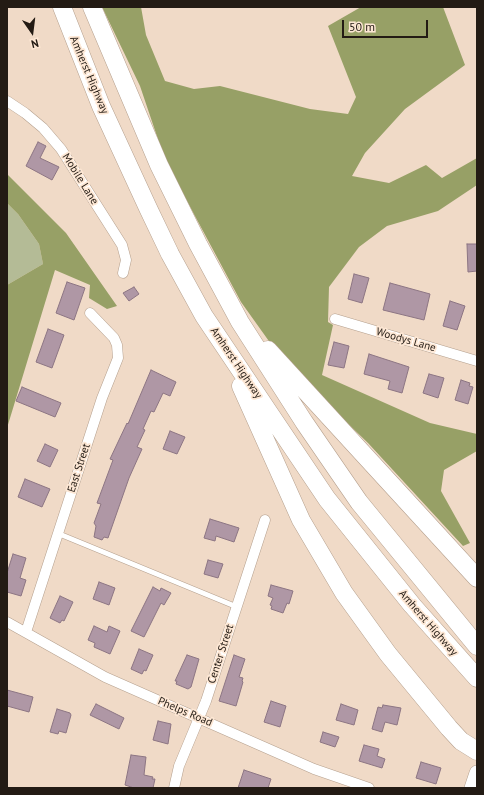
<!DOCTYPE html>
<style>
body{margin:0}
#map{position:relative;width:484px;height:795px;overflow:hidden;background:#f0dac7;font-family:"PT Sans",sans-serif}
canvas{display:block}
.frame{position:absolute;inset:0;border:8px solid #231b14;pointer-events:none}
.north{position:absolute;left:12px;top:12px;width:40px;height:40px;-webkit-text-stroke:3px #fde7d4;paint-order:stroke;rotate:166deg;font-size:11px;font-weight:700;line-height:16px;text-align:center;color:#231b14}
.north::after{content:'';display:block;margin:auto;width:14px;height:18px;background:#231b14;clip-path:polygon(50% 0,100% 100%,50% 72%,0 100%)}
.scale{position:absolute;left:342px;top:20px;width:86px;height:18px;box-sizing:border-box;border:2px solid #231b14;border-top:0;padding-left:5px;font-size:12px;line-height:14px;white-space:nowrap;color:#231b14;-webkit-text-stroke:3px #fde7d4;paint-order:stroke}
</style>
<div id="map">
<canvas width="484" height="795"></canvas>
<div class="frame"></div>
<div class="north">N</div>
<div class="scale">50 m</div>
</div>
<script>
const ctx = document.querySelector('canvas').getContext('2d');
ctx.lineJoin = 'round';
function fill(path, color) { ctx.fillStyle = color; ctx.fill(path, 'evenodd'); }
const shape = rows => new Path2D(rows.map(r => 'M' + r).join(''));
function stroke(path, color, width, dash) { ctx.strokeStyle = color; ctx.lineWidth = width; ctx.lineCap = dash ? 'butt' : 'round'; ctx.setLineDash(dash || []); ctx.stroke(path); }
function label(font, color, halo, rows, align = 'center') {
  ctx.font = font + ' "PT Sans",sans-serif'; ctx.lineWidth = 3.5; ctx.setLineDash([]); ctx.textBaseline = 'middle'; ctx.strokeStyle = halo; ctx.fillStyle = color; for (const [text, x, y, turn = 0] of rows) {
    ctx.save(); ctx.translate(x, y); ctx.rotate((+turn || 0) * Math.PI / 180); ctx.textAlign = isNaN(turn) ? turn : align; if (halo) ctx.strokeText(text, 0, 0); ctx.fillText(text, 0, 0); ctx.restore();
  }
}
const green = shape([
 [7,203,18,214,39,244,43,264,7,285]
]);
const forest = shape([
 [102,7,141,7,146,35,165,81,194,89,220,86,310,109,348,114,356,97,328,26,361,7,443,7,465,65,405,109,365,153,352,176,389,183,426,165,442,178,477,158,477,185,438,211,387,226,359,247,329,287,328,322,333,325,322,375,430,423,477,434,477,451,444,470,441,491,470,543,463,546,368,443,310,387,276,351,241,302,165,160,140,86],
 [7,174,66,233,117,306,107,309,89,298,90,285,55,270,7,428,7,285,43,264,39,244,18,214,7,203]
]);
const building = shape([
 [38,142,46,146,40,158,59,167,52,180,26,166,38,142],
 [467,244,477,244,477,271,468,272,467,244],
 [354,274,369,278,362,303,348,299,354,274],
 [67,282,85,288,74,320,56,313,67,282],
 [390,283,430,294,424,320,383,310,390,283],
 [134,287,139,294,129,301,123,293,134,287],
 [450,301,465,306,457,330,443,326,450,301],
 [48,329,64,335,52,368,36,362,48,329],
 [334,342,349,346,344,368,328,365,334,342],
 [369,354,409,367,402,393,388,389,390,381,364,374,369,354],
 [151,370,176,382,170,396,163,393,154,412,151,411,143,429,145,430,137,447,142,449,129,478,108,538,104,537,102,540,94,537,96,526,94,523,101,504,97,503,113,460,110,459,127,423,128,424,151,370],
 [429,374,444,378,438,398,423,393,429,374],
 [461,380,470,383,469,386,473,387,468,404,455,400,461,380],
 [22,387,61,403,55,417,16,401,22,387],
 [170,431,185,437,177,454,163,449,170,431],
 [45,444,58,450,50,467,37,461,45,444],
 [25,479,50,489,42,507,18,497,25,479],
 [210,519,239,528,234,542,216,536,215,541,204,538,210,519],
 [13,554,26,558,20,578,26,580,21,596,7,592,7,573,13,554],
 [208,560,223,564,218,578,204,574,208,560],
 [99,582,115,588,109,605,93,599,99,582],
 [271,585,293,591,289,604,287,603,283,613,271,609,272,606,270,605,273,598,268,596,271,585],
 [153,587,160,591,161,588,171,593,164,605,161,603,144,637,131,631,153,587],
 [60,596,73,602,64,621,62,620,60,623,50,618,60,596],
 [94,626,107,632,109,626,120,631,110,654,94,647,95,643,88,640,94,626],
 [139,649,153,655,146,671,144,670,142,674,131,669,139,649],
 [187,655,199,659,191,687,188,689,176,684,177,681,175,681,187,655],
 [234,655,245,659,239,677,243,678,242,681,243,682,236,706,219,701,234,655],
 [7,690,33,697,29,712,7,706,7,690],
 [271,701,286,706,280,727,264,722,271,701],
 [96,704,124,718,119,729,90,715,96,704],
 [341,704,358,710,354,725,336,720,341,704],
 [383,705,401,708,397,725,385,722,382,732,372,729,378,707,382,708,383,705],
 [57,709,70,713,71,715,66,733,59,731,58,734,50,732,57,709],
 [158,721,171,724,168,744,153,740,158,721],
 [323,732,339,737,335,747,320,742,323,732],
 [364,745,379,749,377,756,385,759,382,768,359,761,364,745],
 [131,755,146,757,144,775,153,777,152,779,155,779,153,788,134,788,125,785,131,755],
 [421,762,441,768,436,784,416,778,421,762],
 [244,770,271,779,268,788,238,788,244,770]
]);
const lane = shape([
 [57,533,237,607]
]);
const street = shape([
 [7,101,25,113,43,128,61,149,122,245,126,260,123,273],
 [335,319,477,361],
 [7,622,105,677,314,769,369,788],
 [26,632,102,398,118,358,117,345,114,338,90,313],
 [174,788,179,766,206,701,265,520]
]);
const primary = shape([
 [472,788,477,773]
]);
const highway = shape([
 [62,7,101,106,148,208,170,254,204,316,327,499,412,605,477,678],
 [92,7,159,165,198,244,240,322,304,422,359,502,477,646],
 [268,350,477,578],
 [241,386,301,520,344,593,388,654,449,728,461,741,477,751]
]);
const streetNames = [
 ["Amherst Highway",89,75,67],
 ["Mobile Lane",80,179,58],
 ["Woodys Lane",406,340,16],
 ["Amherst Highway",236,363,56],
 ["East Street",79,468,-72],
 ["Amherst Highway",428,623,49],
 ["Center Street",221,654,-72],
 ["Phelps Road",185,712,23]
];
fill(green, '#b4bb96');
fill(forest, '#97a066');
fill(building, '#af97a5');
stroke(building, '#8c7583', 1);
stroke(lane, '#b5a08e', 6);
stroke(street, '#b5a08e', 11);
stroke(primary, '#b5a08e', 16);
stroke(highway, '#b5a08e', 19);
stroke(lane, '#fff', 5);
stroke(street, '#fff', 10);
stroke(primary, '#fff', 15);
stroke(highway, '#fff', 18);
label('11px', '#231b14', '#fde7d4', streetNames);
</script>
